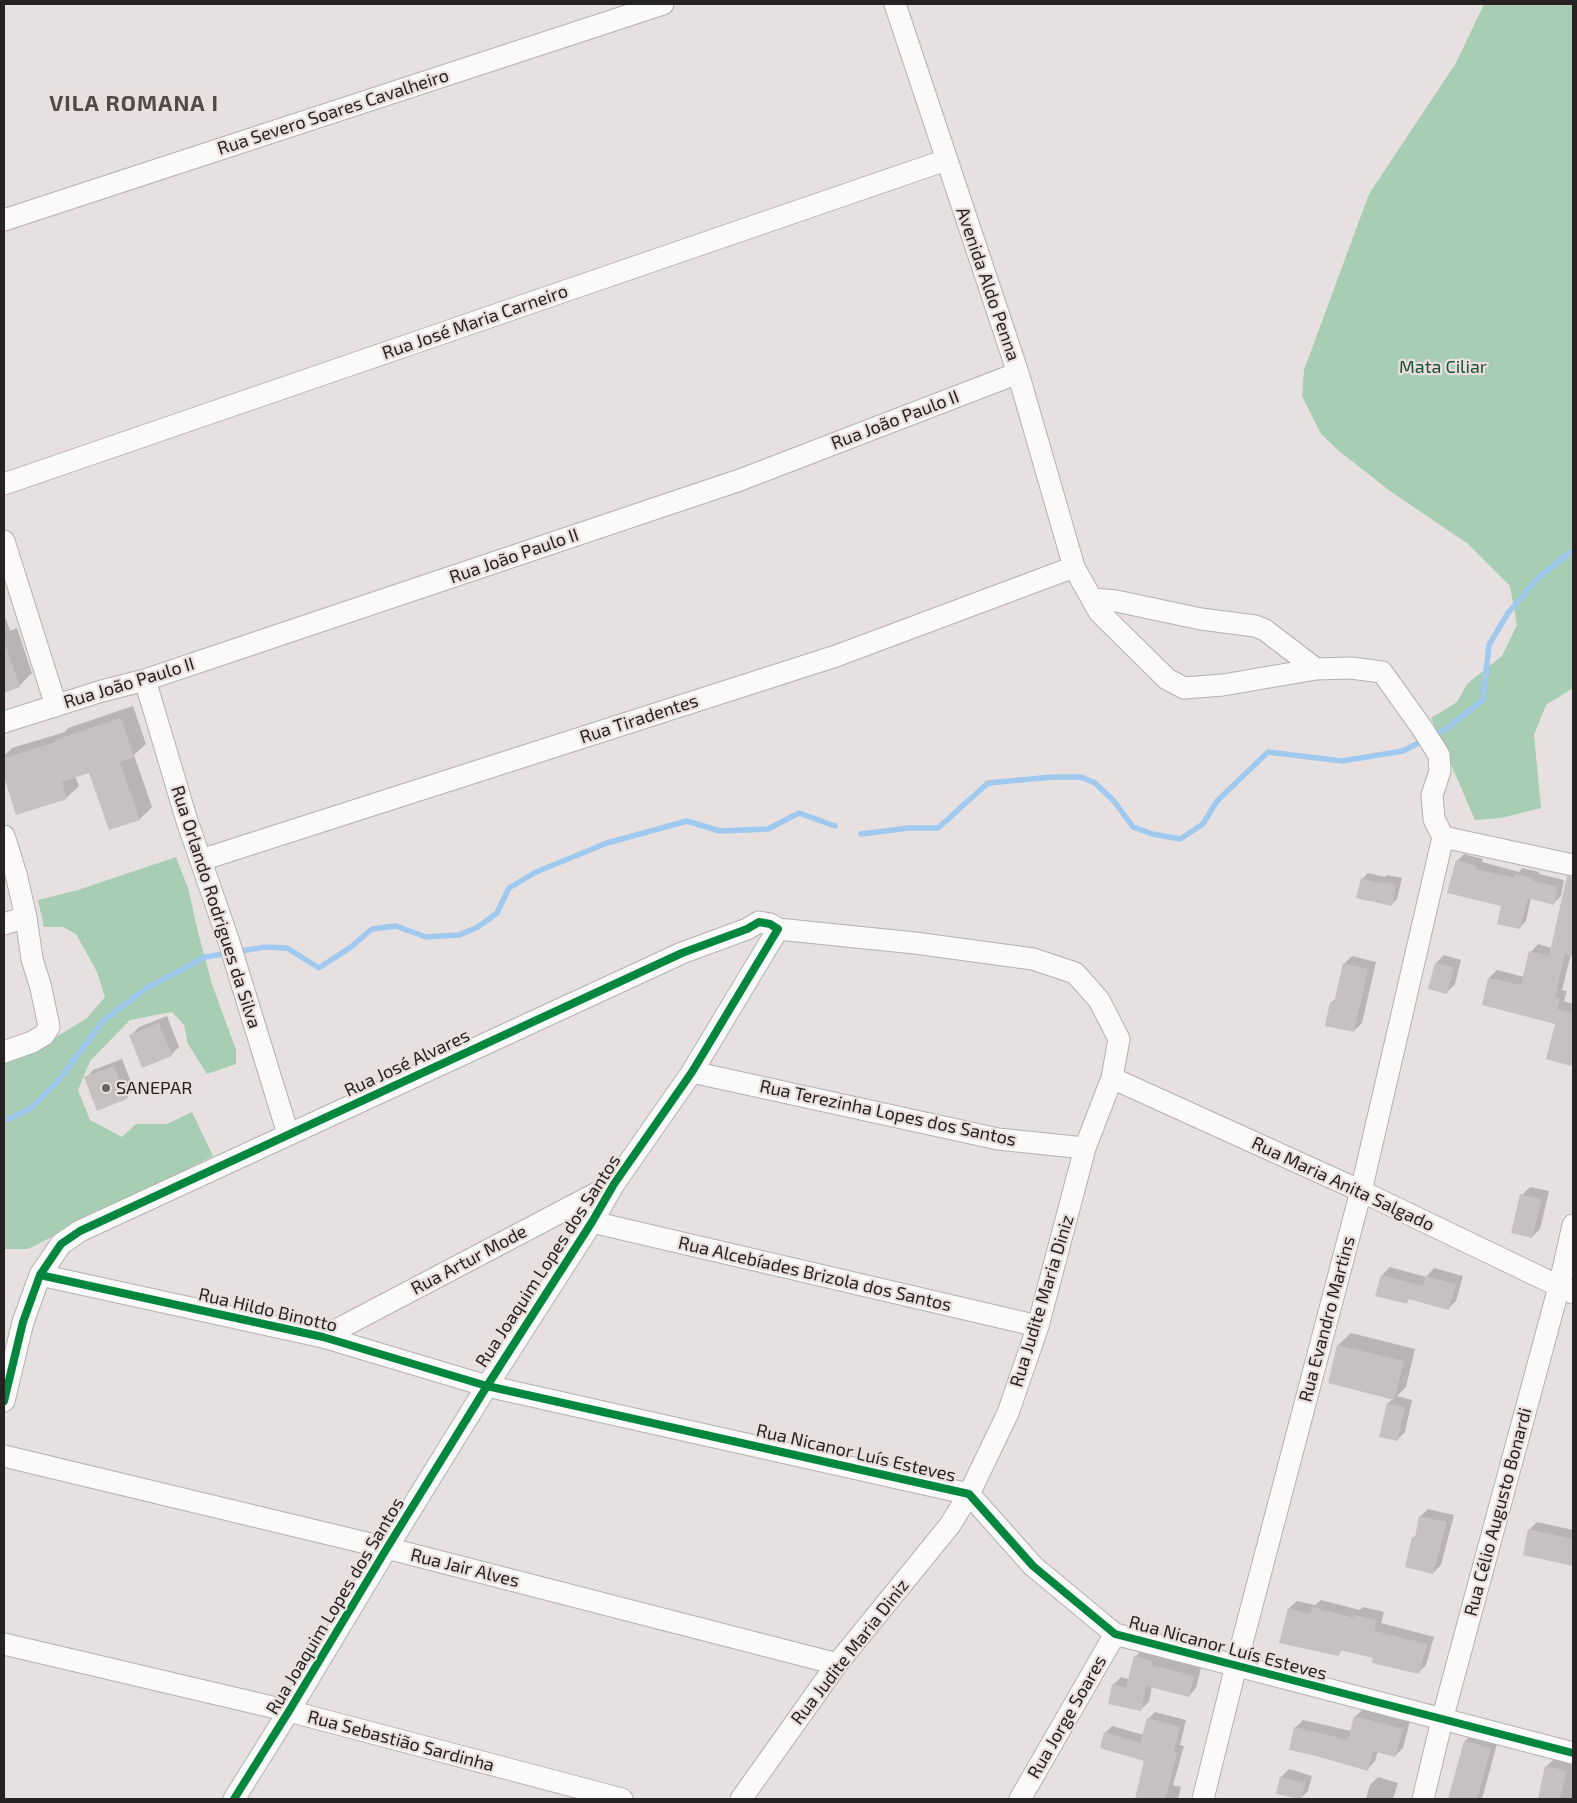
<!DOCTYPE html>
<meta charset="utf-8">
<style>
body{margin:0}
#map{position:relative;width:1577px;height:1803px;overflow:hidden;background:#e6e1e0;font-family:"Exo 2",sans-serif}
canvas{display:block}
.frame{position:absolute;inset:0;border:5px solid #252221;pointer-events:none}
</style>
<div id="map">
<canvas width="1577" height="1803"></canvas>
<div class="frame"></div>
</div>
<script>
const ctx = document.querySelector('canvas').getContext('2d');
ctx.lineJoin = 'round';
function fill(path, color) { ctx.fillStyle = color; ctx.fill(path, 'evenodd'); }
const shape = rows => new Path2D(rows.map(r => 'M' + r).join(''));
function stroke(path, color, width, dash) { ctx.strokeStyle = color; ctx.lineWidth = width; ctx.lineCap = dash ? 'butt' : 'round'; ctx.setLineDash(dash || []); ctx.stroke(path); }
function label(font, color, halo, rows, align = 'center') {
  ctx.font = font + ' "Exo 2",sans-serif'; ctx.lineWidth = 4.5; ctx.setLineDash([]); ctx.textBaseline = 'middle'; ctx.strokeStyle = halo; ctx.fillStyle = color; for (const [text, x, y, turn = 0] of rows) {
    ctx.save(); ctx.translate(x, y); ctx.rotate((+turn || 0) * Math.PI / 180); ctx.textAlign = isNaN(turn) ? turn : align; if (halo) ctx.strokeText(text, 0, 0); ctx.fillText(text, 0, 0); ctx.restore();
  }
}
const forest = shape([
 [1484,4,1573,4,1573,688,1546,705,1534,735,1541,808,1501,818,1475,820,1431,718,1457,702,1467,684,1502,656,1517,625,1510,586,1468,544,1390,491,1339,451,1321,434,1302,396,1304,370,1369,194,1456,63],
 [176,857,188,888,199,936,212,984,236,1050,236,1064,207,1074,188,1044,184,1025,172,1012,130,1020,90,1061,78,1090,90,1120,122,1137,136,1124,167,1124,192,1112,213,1156,28,1249,4,1249,4,1059,27,1055,87,1018,105,997,97,972,76,934,63,927,44,927,38,900,78,890]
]);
const shadow = shape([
 [4,613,10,631,17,628,32,673,19,686,4,692],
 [133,706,146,744,134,755,152,807,140,819,109,829,90,772,75,776,79,786,66,798,17,814,4,773,4,756,12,748,65,732,68,728],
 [1464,854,1483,859,1482,862,1519,872,1522,868,1539,872,1539,874,1564,880,1561,896,1554,903,1531,898,1526,921,1519,928,1502,905,1457,861],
 [1368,873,1385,877,1387,875,1402,878,1397,899,1391,905,1362,879],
 [1570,892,1573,893,1573,955,1571,954,1562,990,1567,991,1564,1001,1573,1004,1573,1061,1570,1064,1556,1023,1489,978,1497,970,1524,977,1531,952,1538,944,1552,948],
 [1444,955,1461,960,1455,984,1447,992,1436,963],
 [1352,956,1376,962,1362,1023,1354,1031,1331,1003,1337,997,1344,964],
 [167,1016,179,1047,171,1055,131,1035,139,1027],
 [122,1059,134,1090,127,1098,86,1078,93,1070],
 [1530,1187,1549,1191,1540,1229,1532,1237,1522,1195],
 [1390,1267,1426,1277,1434,1268,1463,1276,1456,1301,1448,1309,1410,1298,1406,1303,1382,1275],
 [1351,1333,1415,1349,1406,1387,1397,1396,1412,1400,1405,1432,1397,1440,1388,1403,1393,1399,1329,1382,1338,1345],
 [1428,1509,1454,1515,1441,1565,1433,1573,1413,1538,1416,1535,1420,1517],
 [1537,1522,1573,1530,1573,1565,1524,1554,1529,1530],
 [1321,1600,1360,1610,1363,1607,1384,1612,1381,1623,1434,1637,1426,1665,1418,1673,1375,1657,1343,1649,1338,1654,1289,1608,1297,1601,1315,1605],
 [1143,1649,1159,1653,1158,1657,1201,1668,1196,1688,1189,1696,1152,1686,1149,1702,1141,1709,1113,1685,1121,1677,1129,1679,1135,1657],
 [1363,1709,1410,1721,1403,1748,1395,1756,1378,1751,1375,1761,1368,1769,1295,1728,1303,1720,1351,1731,1355,1717],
 [1155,1712,1186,1720,1180,1745,1184,1746,1173,1785,1181,1787,1178,1799,1136,1799,1145,1760,1105,1733,1112,1726,1144,1735,1148,1719],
 [1473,1733,1498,1740,1482,1799,1449,1799,1465,1741],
 [1554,1759,1573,1764,1573,1799,1539,1799,1546,1767],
 [1289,1769,1312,1776,1308,1791,1300,1799,1277,1793,1281,1777],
 [1378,1777,1398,1783,1393,1799,1366,1799,1370,1785]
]);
const stream = shape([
 [1433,736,1446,729,1483,700,1489,645,1508,613,1538,578,1573,550],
 [861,834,909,828,938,828,988,783,1053,777,1081,777,1095,783,1114,801,1133,827,1152,834,1180,839,1203,824,1217,801,1268,752,1342,761,1403,751,1424,740],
 [4,1121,30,1109,58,1081,103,1021,145,989,205,957,265,947,287,948,319,968,351,947,372,929,396,926,426,937,459,935,478,927,497,913,509,888,536,872,607,843,687,821,720,831,768,829,799,813,835,826]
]);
const building = shape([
 [6,647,20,687,4,693,4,648],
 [121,718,134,757,120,762,140,820,109,830,89,773,62,782,67,799,16,815,4,777,4,758,56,742,55,740],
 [1456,860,1477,866,1476,869,1514,878,1515,874,1533,878,1533,881,1558,887,1554,905,1528,898,1520,929,1497,924,1501,906,1447,893],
 [1567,876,1573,877,1573,956,1565,954,1555,997,1560,999,1557,1009,1573,1013,1573,1056,1571,1066,1546,1059,1555,1024,1482,1005,1488,978,1521,985,1529,951,1549,956],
 [1361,878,1379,883,1380,881,1396,884,1392,906,1356,898],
 [1343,963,1368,969,1354,1032,1325,1026,1330,1002,1334,1003],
 [1435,963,1454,967,1447,994,1428,989],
 [159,1023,172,1056,142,1068,129,1035],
 [114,1066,127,1099,97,1111,84,1077],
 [1520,1194,1542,1199,1532,1238,1511,1233],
 [1381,1275,1423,1286,1425,1276,1456,1284,1449,1310,1408,1299,1407,1304,1375,1296],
 [1337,1345,1404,1361,1394,1400,1328,1383],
 [1387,1403,1405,1407,1397,1441,1379,1437],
 [1419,1516,1447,1522,1433,1574,1405,1567,1412,1537,1415,1538],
 [1528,1529,1573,1539,1573,1566,1523,1555],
 [1312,1607,1354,1618,1354,1615,1377,1620,1374,1631,1427,1644,1419,1674,1372,1663,1373,1658,1340,1650,1339,1656,1279,1643,1288,1608,1310,1614],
 [1134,1656,1152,1661,1151,1665,1194,1676,1189,1697,1146,1686,1141,1711,1108,1704,1112,1684,1126,1687],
 [1354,1716,1403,1729,1395,1757,1373,1751,1368,1771,1316,1756,1289,1750,1294,1727,1348,1740],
 [1147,1718,1180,1727,1174,1752,1177,1753,1165,1799,1135,1799,1144,1761,1100,1748,1104,1732,1140,1743],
 [1464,1741,1491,1748,1477,1799,1448,1799],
 [1545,1766,1567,1771,1560,1799,1538,1799],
 [1280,1777,1305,1783,1301,1799,1276,1794]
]);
const street = shape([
 [895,4,1018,373,1074,567,1099,612,1167,679,1184,688,1223,685,1316,669,1351,668,1382,672,1422,728,1439,755,1440,771,1432,795,1434,819,1443,837],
 [4,220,663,4],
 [4,484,946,160],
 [4,541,56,706],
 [1092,599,1116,601,1201,619,1255,626,1265,630,1316,669],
 [145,680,187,821,229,942,288,1134],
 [4,722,102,691,145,680,740,480,1018,373],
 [4,836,16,874,26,917,32,959,41,988,49,1027,44,1035,32,1042,4,1052],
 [1443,837,1573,865],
 [201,860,836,656,1074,567],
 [4,924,26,917],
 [692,1072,998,1139,1085,1148],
 [1112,1078,1361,1191,1573,1293],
 [592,1222,1038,1326],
 [40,1275,323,1337,487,1386,969,1494,1033,1566,1115,1634,1573,1753],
 [323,1337,614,1184],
 [4,1401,23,1322,40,1275,61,1244,80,1231,682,953,747,929,759,922,770,924,778,929,692,1072,614,1184,592,1222,487,1386,387,1548,289,1711,234,1799],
 [4,1456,387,1548,837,1664],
 [4,1644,289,1711,622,1799],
 [741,1799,837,1664,950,1525,969,1494,1008,1413,1038,1326,1085,1148,1112,1078,1119,1039,1099,1000,1075,973,1033,959,915,943,778,929],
 [1020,1799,1115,1634],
 [1203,1799,1236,1666,1361,1191,1443,837],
 [1423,1799,1442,1720,1559,1287,1573,1225]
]);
const cycleway = shape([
 [40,1275,323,1337,487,1386,969,1494,1033,1566,1115,1634,1573,1753],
 [4,1401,23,1322,40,1275,61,1244,80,1231,682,953,747,929,759,922,770,924,778,929,692,1072,614,1184,592,1222,487,1386,387,1548,289,1711,234,1799]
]);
const markers = [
 [106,1088,5,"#696564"]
];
const streetNames = [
 ["Rua Severo Soares Cavalheiro",333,112,-18],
 ["Avenida Aldo Penna",988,284,71],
 ["Rua José Maria Carneiro",475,322,-19],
 ["Rua João Paulo II",895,420,-21],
 ["Rua João Paulo II",514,556,-19],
 ["Rua João Paulo II",129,683,-17],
 ["Rua Tiradentes",639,719,-18],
 ["Rua Orlando Rodrigues da Silva",216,907,72],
 ["Rua José Alvares",407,1063,-25],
 ["Rua Terezinha Lopes dos Santos",888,1113,12],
 ["Rua Maria Anita Salgado",1343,1184,25],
 ["Rua Artur Mode",469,1260,-28],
 ["Rua Joaquim Lopes dos Santos",548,1261,-57],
 ["Rua Alcebíades Brizola dos Santos",815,1274,13],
 ["Rua Judite Maria Diniz",1042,1301,-73],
 ["Rua Hildo Binotto",268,1310,13],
 ["Rua Evandro Martins",1327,1319,-75],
 ["Rua Nicanor Luís Esteves",856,1453,13],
 ["Rua Célio Augusto Bonardi",1498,1512,-75],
 ["Rua Jair Alves",465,1568,14],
 ["Rua Joaquim Lopes dos Santos",335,1606,-59],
 ["Rua Nicanor Luís Esteves",1228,1648,15],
 ["Rua Judite Maria Diniz",850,1652,-52],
 ["Rua Jorge Soares",1067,1717,-60],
 ["Rua Sebastião Sardinha",401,1741,15]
];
const parkNames = [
 ["Mata Ciliar",1443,367]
];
const poiNames = [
 ["SANEPAR",116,1088]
];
const districtNames = [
 ["VILA ROMANA I",134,104]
];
fill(forest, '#a7cdb2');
fill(shadow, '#0003');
stroke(stream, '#9fc9ee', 5.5);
fill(building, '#c4c1c0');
stroke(street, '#b4b1b0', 23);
stroke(street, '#fbfafa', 21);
stroke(cycleway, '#00873e', 8);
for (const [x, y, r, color] of markers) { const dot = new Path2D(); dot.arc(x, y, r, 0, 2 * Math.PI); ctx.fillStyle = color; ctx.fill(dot); stroke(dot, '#e9e0dd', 2); }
label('18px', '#252221', '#e9e0dd', streetNames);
label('18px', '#1c5131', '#e9e0dd', parkNames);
label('18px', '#252221', '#e9e0dd', poiNames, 'left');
ctx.letterSpacing = '1px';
label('bold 22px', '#514a48', '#e9e0dd', districtNames);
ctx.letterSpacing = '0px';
</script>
